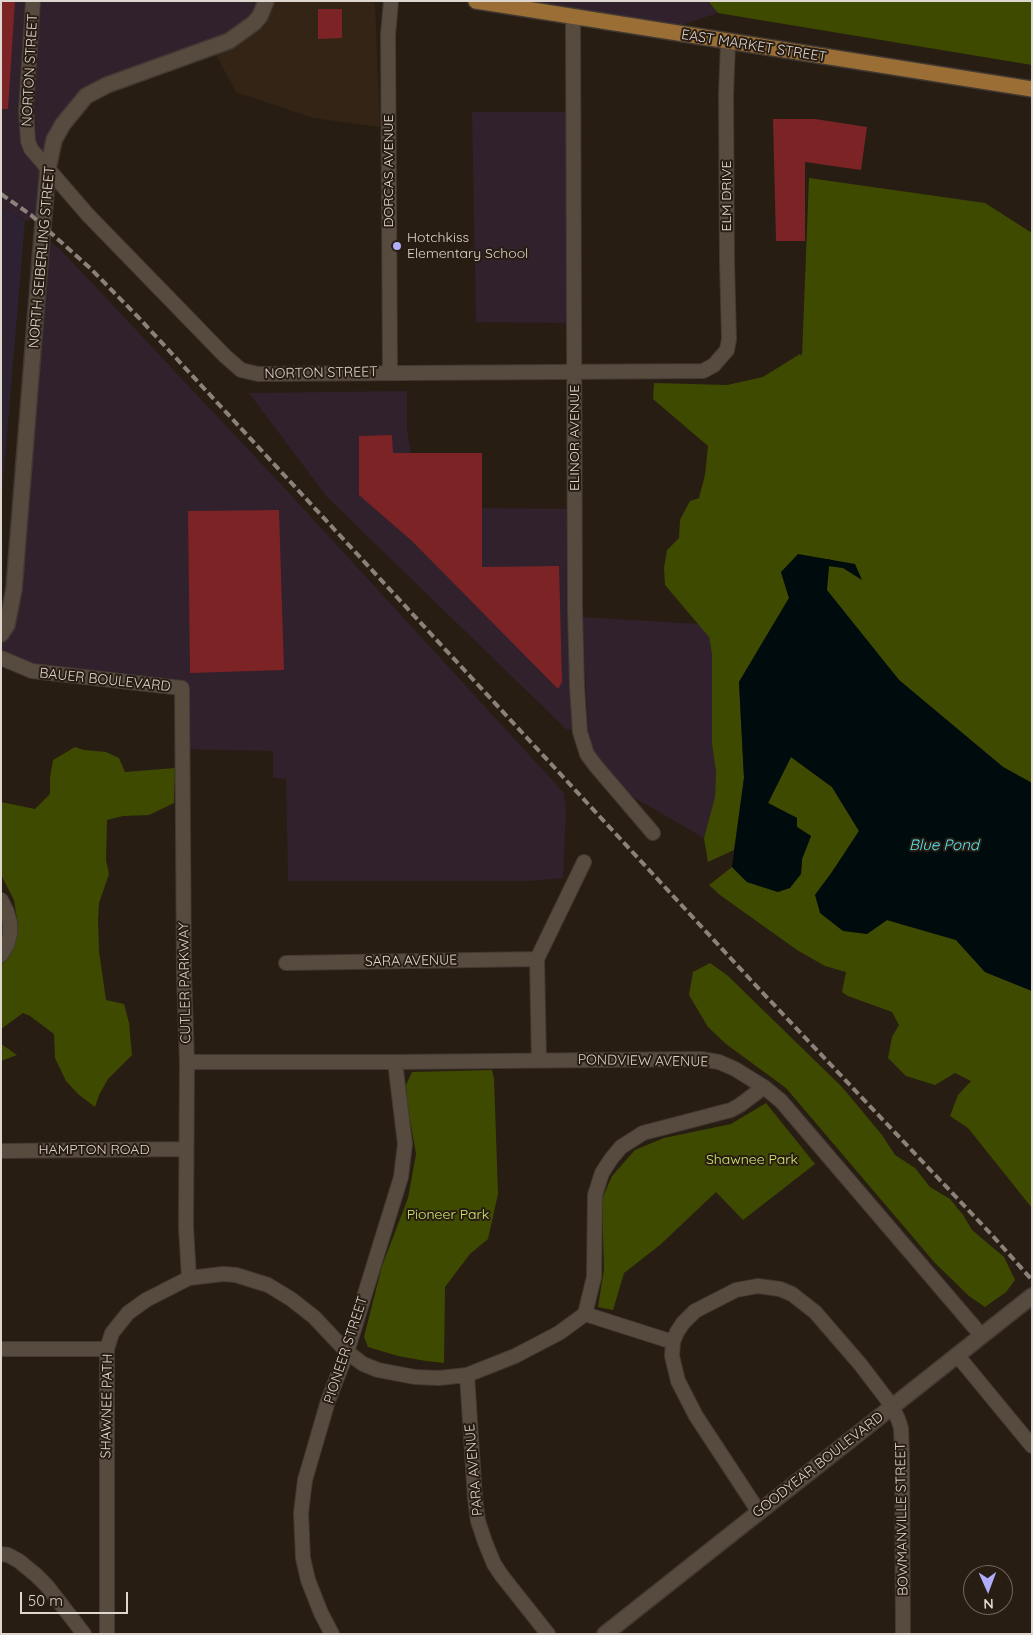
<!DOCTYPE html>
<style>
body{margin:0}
#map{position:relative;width:1033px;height:1635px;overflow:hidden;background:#281d13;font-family:Quicksand,sans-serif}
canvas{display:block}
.frame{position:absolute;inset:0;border:2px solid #ded7d0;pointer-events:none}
.north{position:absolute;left:963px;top:1565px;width:50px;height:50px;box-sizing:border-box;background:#281d13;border:1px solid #71675f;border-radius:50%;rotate:178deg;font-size:14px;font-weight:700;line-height:20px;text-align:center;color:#ded7d0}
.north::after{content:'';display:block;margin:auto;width:18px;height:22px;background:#b0adfa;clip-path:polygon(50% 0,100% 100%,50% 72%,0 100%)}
.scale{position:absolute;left:20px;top:1592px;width:108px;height:22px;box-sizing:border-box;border:2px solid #ded7d0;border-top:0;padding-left:6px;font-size:15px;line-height:18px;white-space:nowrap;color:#ded7d0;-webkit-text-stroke:4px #281d13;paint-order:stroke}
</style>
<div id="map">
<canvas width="1033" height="1635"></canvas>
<div class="frame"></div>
<div class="north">N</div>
<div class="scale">50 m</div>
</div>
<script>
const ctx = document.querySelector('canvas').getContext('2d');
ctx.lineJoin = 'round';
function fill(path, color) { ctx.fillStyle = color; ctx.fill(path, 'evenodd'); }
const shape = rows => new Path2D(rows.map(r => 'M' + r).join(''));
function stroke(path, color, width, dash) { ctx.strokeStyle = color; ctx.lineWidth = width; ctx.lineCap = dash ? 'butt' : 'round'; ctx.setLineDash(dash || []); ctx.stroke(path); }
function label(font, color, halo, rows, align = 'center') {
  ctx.font = font + ' Quicksand,sans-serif'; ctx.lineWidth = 4; ctx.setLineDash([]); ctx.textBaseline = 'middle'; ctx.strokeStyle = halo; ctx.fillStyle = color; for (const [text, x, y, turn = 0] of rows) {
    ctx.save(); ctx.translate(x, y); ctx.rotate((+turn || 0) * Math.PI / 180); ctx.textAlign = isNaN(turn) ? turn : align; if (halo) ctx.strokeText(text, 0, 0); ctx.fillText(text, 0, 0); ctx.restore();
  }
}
const built = shape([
 [269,1,366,1,375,3,380,127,313,118,236,92,216,55,239,40]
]);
const industrial = shape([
 [1,1,30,1,22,113,45,171,40,218,25,221,1,208],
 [38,1,262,1,253,18,232,36,99,86,46,161,34,148,30,126],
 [504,1,708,1,718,13,675,27],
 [472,112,569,112,570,323,476,322],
 [42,236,60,249,290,494,564,793,566,811,563,878,529,881,288,881,286,779,273,778,273,751,181,749,182,689,32,671,1,658,1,634,7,625],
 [407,391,407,430,411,453,482,453,482,508,574,509,580,732,566,729,327,497,249,393],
 [582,617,699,624,709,637,712,654,712,744,716,772,715,797,704,838,628,794,589,746]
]);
const education = shape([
 [1,208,25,221,1,506]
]);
const green = shape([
 [708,1,1032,1,1032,65,718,13],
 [809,178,985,203,1032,233,1032,783,1003,767,899,680,826,590,829,566,843,568,861,579,829,559,781,572,789,598,739,682,744,778,734,850,708,862,704,838,715,797,716,772,712,744,712,654,709,637,665,585,664,568,667,550,679,538,680,520,690,501,699,498,705,475,708,446,653,399,654,383,727,385,763,377,800,354,802,356],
 [75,747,84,750,106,752,119,758,125,772,175,768,174,803,149,815,123,816,107,820,106,860,109,874,99,903,98,921,99,951,106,1000,124,1004,129,1023,132,1055,108,1079,99,1095,95,1107,78,1094,66,1081,55,1058,54,1034,30,1016,23,1013,1,1029,1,966,14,939,17,919,14,900,1,875,1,802,35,809,50,794,50,777,53,760],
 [791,757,832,787,859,831,832,872,815,895,867,934,887,920,956,940,985,972,1032,991,1032,1208,968,1128,950,1116,958,1095,971,1081,955,1073,935,1085,906,1076,888,1058,892,1037,899,1025,892,1012,848,996,842,992,846,972,825,966,797,950,720,895,709,885,732,867,747,882,778,892,801,874,802,859,811,836,797,827,797,818,768,803],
 [710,963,727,975,842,1087,882,1135,895,1155,915,1168,930,1187,950,1199,963,1215,972,1230,1004,1257,1015,1280,1006,1292,985,1307,969,1296,935,1263,786,1088,726,1044,708,1027,689,995,693,972],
 [1,1044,17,1055,1,1061],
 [492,1070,494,1079,498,1194,488,1239,470,1254,445,1287,444,1363,426,1361,398,1356,368,1347,364,1337,382,1266,408,1198,416,1154,407,1102,406,1085,412,1072],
 [766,1103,815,1164,743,1220,716,1192,660,1245,624,1273,613,1310,598,1307,604,1269,602,1199,612,1176,635,1150,664,1138,731,1124]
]);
const water = shape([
 [798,554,855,564,862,580,843,568,829,566,827,590,899,680,1003,767,1032,783,1032,991,985,972,956,940,887,920,867,934,843,931,820,913,815,895,832,872,859,831,832,787,791,757,768,803,797,818,797,827,811,836,802,859,801,874,790,888,778,892,747,882,732,867,744,778,739,682,789,598,781,572]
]);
const building = shape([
 [1,1,15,1,8,109,1,109],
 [318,9,342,9,342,38,318,39],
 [773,119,815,119,867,127,861,170,805,162,805,241,776,241],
 [392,435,393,453,482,453,482,567,559,566,562,682,558,689,412,541,359,495,359,436],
 [279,510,284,670,190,673,188,511]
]);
const minor = shape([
 [33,1,26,110,28,141,31,149,88,215,225,356,241,370,258,374,703,371,714,365,727,350,729,339,727,261,726,94,728,42],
 [573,17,575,609,577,687,580,732,587,754,595,765,653,833],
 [390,372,388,35,391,1],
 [1,658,32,671,182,688,184,974,187,1062,186,1227,189,1278],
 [1,900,7,912,10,923,10,934,7,945,1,955],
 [286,963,537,959],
 [539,1061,537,959,584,862],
 [187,1062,395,1062,701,1059,719,1062,735,1069,764,1087,781,1101,981,1335],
 [1,1151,186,1149],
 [585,1314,673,1342],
 [1,1349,107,1349],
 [957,1355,1032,1446],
 [467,1375,475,1498,478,1521,485,1542,494,1564,502,1576,548,1634],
 [759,1512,696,1416,678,1381,672,1356,673,1342,677,1332,683,1323,695,1311,736,1290,758,1286,780,1289,792,1294,815,1312,860,1364,892,1406,898,1419,901,1428,902,1455,903,1634],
 [1,1554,8,1555,19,1561,36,1575,47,1586,84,1634],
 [107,1634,107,1349,112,1333,128,1313,146,1300,189,1278,223,1274,236,1275,268,1285,291,1299,314,1317,347,1352,363,1364,378,1370,415,1377,439,1378,467,1375,515,1356,559,1333,585,1314,594,1277,595,1195,602,1173,611,1159,621,1147,643,1133,731,1110,740,1105,764,1087],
 [332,1634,321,1613,308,1580,303,1558,301,1513,305,1480,328,1401,347,1352,401,1177,405,1144,395,1062]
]);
const tertiary = shape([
 [1,634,7,625,14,589,42,236,48,169,54,140,63,124,86,96,107,85,229,41,254,23,260,16,266,1],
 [605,1634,1032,1296]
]);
const primary = shape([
 [476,1,1032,89]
]);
const rail = shape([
 [1,194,31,215,91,269,139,318,760,990,991,1234,1032,1280]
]);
const markers = [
 [397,246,5,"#b0adfa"]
];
const streetNames = [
 ["EAST MARKET STREET",754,46,9],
 ["NORTON STREET",30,70,-87],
 ["DORCAS AVENUE",389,171,-90],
 ["ELM DRIVE",727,196,-90],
 ["NORTH SEIBERLING STREET",42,257,-85],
 ["NORTON STREET",321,373,-1],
 ["ELINOR AVENUE",575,438,-90],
 ["BAUER BOULEVARD",105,680,6],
 ["SARA AVENUE",411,961,-1],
 ["CUTLER PARKWAY",185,983,-91],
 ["PONDVIEW AVENUE",643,1061,1],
 ["HAMPTON ROAD",94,1150],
 ["PIONEER STREET",346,1350,-72],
 ["SHAWNEE PATH",107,1406,-89],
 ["GOODYEAR BOULEVARD",818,1465,-38],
 ["PARA AVENUE",474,1470,-95],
 ["BOWMANVILLE STREET",902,1519,-91]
];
const poiNames = [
 ["Hotchkiss",407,238],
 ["Elementary School",407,254]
];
const parkNames = [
 ["Shawnee Park",752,1160],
 ["Pioneer Park",448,1215]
];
const waterNames = [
 ["Blue Pond",944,845]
];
fill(built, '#332415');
fill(industrial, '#30212c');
fill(education, '#2c2231');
fill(green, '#3f4a01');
fill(water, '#000b0d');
fill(building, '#7c2326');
stroke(minor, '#413933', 16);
stroke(tertiary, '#413933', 18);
stroke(primary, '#413933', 18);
stroke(minor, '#574b3f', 14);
stroke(tertiary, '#574b3f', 15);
stroke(primary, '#9a6e34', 15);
stroke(rail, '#8b8279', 4, [8, 4]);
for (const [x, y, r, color] of markers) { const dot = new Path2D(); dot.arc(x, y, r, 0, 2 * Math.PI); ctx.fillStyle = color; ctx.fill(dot); stroke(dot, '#281d13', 2); }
label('14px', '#ded7d0', '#281d13', streetNames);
label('14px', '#ded7d0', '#281d13', poiNames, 'left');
label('14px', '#d2ea6d', '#281d13', parkNames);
label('italic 15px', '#57e7f5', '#281d13', waterNames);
</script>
